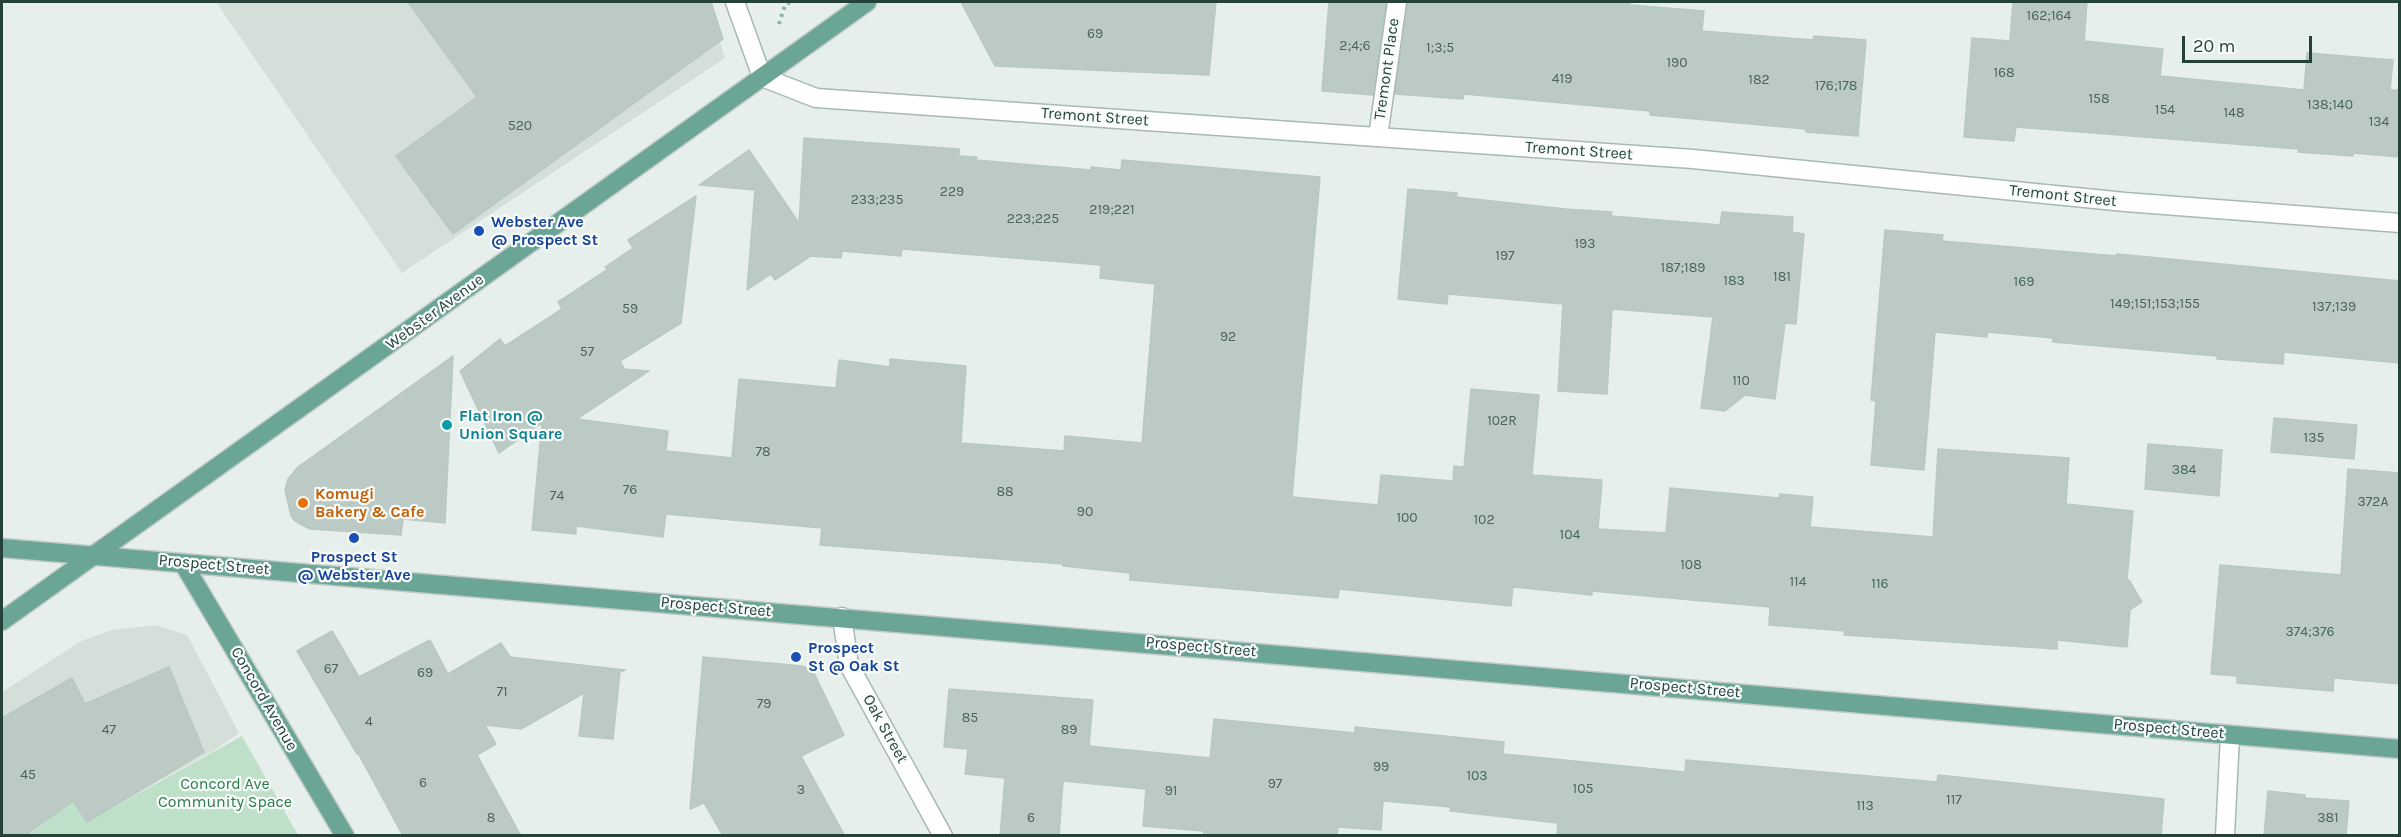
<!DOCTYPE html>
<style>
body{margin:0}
#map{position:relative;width:2401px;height:837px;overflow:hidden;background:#e6efeb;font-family:Karla,sans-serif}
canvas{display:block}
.frame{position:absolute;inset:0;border:3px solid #24423a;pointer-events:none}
.scale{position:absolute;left:2182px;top:36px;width:130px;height:27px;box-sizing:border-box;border:3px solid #24423a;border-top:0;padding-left:8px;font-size:18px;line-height:21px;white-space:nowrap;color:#24423a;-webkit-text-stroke:4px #f7fbf9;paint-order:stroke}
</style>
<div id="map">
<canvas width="2401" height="837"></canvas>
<div class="frame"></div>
<div class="scale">20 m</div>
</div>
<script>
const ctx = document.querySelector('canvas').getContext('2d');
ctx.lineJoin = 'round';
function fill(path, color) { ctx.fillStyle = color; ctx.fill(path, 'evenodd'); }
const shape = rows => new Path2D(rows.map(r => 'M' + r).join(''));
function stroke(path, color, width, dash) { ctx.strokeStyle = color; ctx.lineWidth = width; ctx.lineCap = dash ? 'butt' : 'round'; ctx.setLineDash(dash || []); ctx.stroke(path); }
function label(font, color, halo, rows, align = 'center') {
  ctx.font = font + ' Karla,sans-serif'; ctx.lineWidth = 4.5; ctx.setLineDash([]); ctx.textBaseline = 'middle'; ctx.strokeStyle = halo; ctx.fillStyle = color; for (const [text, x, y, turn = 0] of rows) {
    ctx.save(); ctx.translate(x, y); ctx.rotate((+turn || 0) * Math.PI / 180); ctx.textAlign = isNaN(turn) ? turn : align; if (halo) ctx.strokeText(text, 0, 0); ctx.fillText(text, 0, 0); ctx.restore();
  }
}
const built = shape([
 [216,2,708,2,725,58,402,273],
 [156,625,187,635,239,733,216,749,87,822,73,801,27,835,2,835,2,692,81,641,112,630]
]);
const green = shape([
 [242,736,298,835,27,836,73,801,87,822]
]);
const building = shape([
 [408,2,711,2,723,39,453,234,396,156,477,97,408,2],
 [961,2,1216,2,1209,75,995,66,961,2],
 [1329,2,1386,2,1373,95,1322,91,1329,2],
 [1408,2,1630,2,1630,5,1704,11,1702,31,1813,40,1814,36,1866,40,1858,136,1806,132,1806,129,1650,115,1650,111,1464,94,1463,99,1395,94,1408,2],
 [2013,2,2087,2,2084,41,2163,49,2160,76,2304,90,2307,53,2393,60,2390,90,2400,90,2400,157,2353,153,2353,156,2298,152,2299,149,2016,127,2014,141,1964,137,1972,38,2010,41,2013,2],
 [804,138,959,149,959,156,977,157,976,160,1091,170,1091,167,1121,170,1122,160,1320,177,1292,497,1378,505,1381,475,1453,481,1454,466,1464,467,1471,389,1539,395,1532,475,1602,480,1598,529,1666,533,1670,488,1779,498,1780,494,1813,497,1810,527,1933,537,1938,449,2069,458,2066,504,2133,511,2127,580,2129,580,2142,602,2130,610,2127,647,2057,640,2057,649,1844,635,1845,631,1769,625,1770,607,1592,591,1592,595,1513,587,1511,606,1339,589,1338,598,1130,580,1130,573,1063,566,1063,564,820,545,822,528,666,514,663,537,576,526,576,534,532,530,542,423,499,453,460,371,500,339,505,346,562,309,558,302,607,270,605,267,633,248,628,240,696,196,681,323,620,361,624,368,622,369,649,371,577,419,668,431,666,451,732,458,739,379,836,388,839,360,890,367,890,359,966,366,961,443,1064,451,1065,436,1142,443,1155,284,1100,278,1101,265,902,249,901,256,842,251,841,258,811,256,775,280,771,274,747,290,755,190,699,185,749,150,799,223,804,138],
 [1408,189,1457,193,1456,197,1565,209,1612,212,1611,216,1720,225,1722,212,1793,217,1792,232,1804,234,1796,324,1785,323,1775,399,1745,395,1725,411,1701,408,1713,317,1612,309,1607,394,1558,391,1563,304,1448,294,1447,304,1398,299,1408,189],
 [1885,230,1943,235,1942,241,2117,256,2117,254,2400,281,2400,363,2284,352,2283,364,2217,359,2217,356,2053,342,2053,338,1987,332,1987,337,1935,332,1924,470,1871,465,1876,401,1871,400,1885,230],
 [453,356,445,523,403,519,401,535,310,529,295,521,291,516,285,490,288,479,298,467,453,356],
 [2274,418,2357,425,2354,459,2271,452,2274,418],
 [2148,444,2222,450,2219,496,2145,489,2148,444],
 [2348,469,2400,473,2400,684,2334,678,2333,691,2237,683,2237,676,2211,674,2220,565,2341,575,2348,469],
 [332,631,359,677,430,640,448,674,501,643,510,657,625,670,620,672,613,739,579,736,584,693,521,729,485,725,496,744,477,755,521,836,403,836,358,753,357,754,297,651,332,631],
 [703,657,802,666,813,671,844,735,801,756,845,836,723,836,704,803,690,809,703,657],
 [169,667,204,752,87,822,73,801,25,836,2,836,2,718,72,678,85,704,169,667],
 [949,689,1093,700,1089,746,1210,758,1214,719,1355,733,1355,727,1504,742,1503,754,1685,772,1686,760,1937,782,1938,775,2164,799,2161,836,1557,836,1558,823,1450,811,1451,807,1383,801,1381,830,1338,827,1337,836,1203,836,1204,831,1143,826,1146,789,1063,781,1059,836,1000,836,1005,778,965,774,968,749,944,747,949,689],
 [2268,791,2305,795,2305,798,2349,801,2346,836,2264,836,2268,791]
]);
const path = shape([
 [779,24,785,5,790,2]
]);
const minor = shape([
 [735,2,762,77,816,98,1693,159,2125,202,2400,223],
 [1378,137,1397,2],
 [842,617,849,665,943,836],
 [2225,836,2230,735]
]);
const major = shape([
 [2,548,2400,749],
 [183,563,345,836],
 [2,621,867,2]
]);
const markers = [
 [479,231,6,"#1a4fb4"],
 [447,425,6,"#0f9aa8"],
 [303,503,6,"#e8710a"],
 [354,538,6,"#1a4fb4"],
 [796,657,6,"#1a4fb4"]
];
const numberNames = [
 ["162;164",2049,16],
 ["69",1095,34],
 ["2;4;6",1355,46],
 ["1;3;5",1440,48],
 ["190",1677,63],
 ["168",2004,73],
 ["419",1562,79],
 ["182",1759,80],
 ["176;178",1836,86],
 ["158",2099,99],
 ["138;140",2330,105],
 ["154",2165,110],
 ["148",2234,113],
 ["134",2379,122],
 ["520",520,126],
 ["229",952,192],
 ["233;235",877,200],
 ["219;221",1112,210],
 ["223;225",1033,219],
 ["193",1585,244],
 ["197",1505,256],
 ["187;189",1683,268],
 ["181",1782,277],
 ["183",1734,281],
 ["169",2024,282],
 ["149;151;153;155",2155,304],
 ["137;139",2334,307],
 ["59",630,309],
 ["92",1228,337],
 ["57",587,352],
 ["110",1741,381],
 ["102R",1502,421],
 ["135",2314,438],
 ["78",763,452],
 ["384",2184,470],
 ["76",630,490],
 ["88",1005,492],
 ["74",557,496],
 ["372A",2373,502],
 ["90",1085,512],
 ["100",1407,518],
 ["102",1484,520],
 ["104",1570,535],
 ["108",1691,565],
 ["114",1798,582],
 ["116",1880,584],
 ["374;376",2310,632],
 ["67",331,669],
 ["69",425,673],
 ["71",502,692],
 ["79",764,704],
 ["85",970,718],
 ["4",369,722],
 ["47",109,730],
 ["89",1069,730],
 ["99",1381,767],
 ["45",28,775],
 ["103",1477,776],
 ["6",423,783],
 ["97",1275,784],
 ["105",1583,789],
 ["3",801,790],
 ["91",1171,791],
 ["117",1954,800],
 ["113",1865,806],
 ["8",491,818],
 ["6",1031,818],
 ["381",2328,818]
];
const streetNames = [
 ["Tremont Place",1387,69,-82],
 ["Tremont Street",1095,117,4],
 ["Tremont Street",1579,151,4],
 ["Tremont Street",2063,196,6],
 ["Webster Avenue",435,312,-36],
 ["Prospect Street",214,565,5],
 ["Prospect Street",716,607,5],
 ["Prospect Street",1201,647,5],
 ["Prospect Street",1685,688,5],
 ["Concord Avenue",264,699,60],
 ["Oak Street",885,729,61],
 ["Prospect Street",2169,729,5]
];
const transitNames = [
 ["Webster Ave",491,222],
 ["@ Prospect St",491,240],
 ["Prospect St",354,557,"center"],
 ["@ Webster Ave",354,575,"center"],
 ["Prospect",808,648],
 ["St @ Oak St",808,666]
];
const cultureNames = [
 ["Flat Iron @",459,416],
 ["Union Square",459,434]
];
const foodNames = [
 ["Komugi",315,494],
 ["Bakery & Cafe",315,512]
];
const parkNames = [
 ["Concord Ave",225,784],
 ["Community Space",225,802]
];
fill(built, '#d4dfda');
fill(green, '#bfe0c8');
fill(building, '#bbcac4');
stroke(building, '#b8c9c2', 1.5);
stroke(minor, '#a8b8b2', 21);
stroke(major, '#c2cac8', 21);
stroke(path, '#86b3a5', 4, [3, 4.5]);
stroke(minor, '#fff', 18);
stroke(major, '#6aa596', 18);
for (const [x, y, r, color] of markers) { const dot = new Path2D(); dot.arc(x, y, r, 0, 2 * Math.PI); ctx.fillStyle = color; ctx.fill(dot); stroke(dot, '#f7fbf9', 2); }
label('14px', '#4a645c', null, numberNames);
label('16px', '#24423a', '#f7fbf9', streetNames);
label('bold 16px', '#164399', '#f7fbf9', transitNames, 'left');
label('bold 16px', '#0d838f', '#f7fbf9', cultureNames, 'left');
label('bold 16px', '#c56008', '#f7fbf9', foodNames, 'left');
label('16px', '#2d7a4b', '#f7fbf9', parkNames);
</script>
